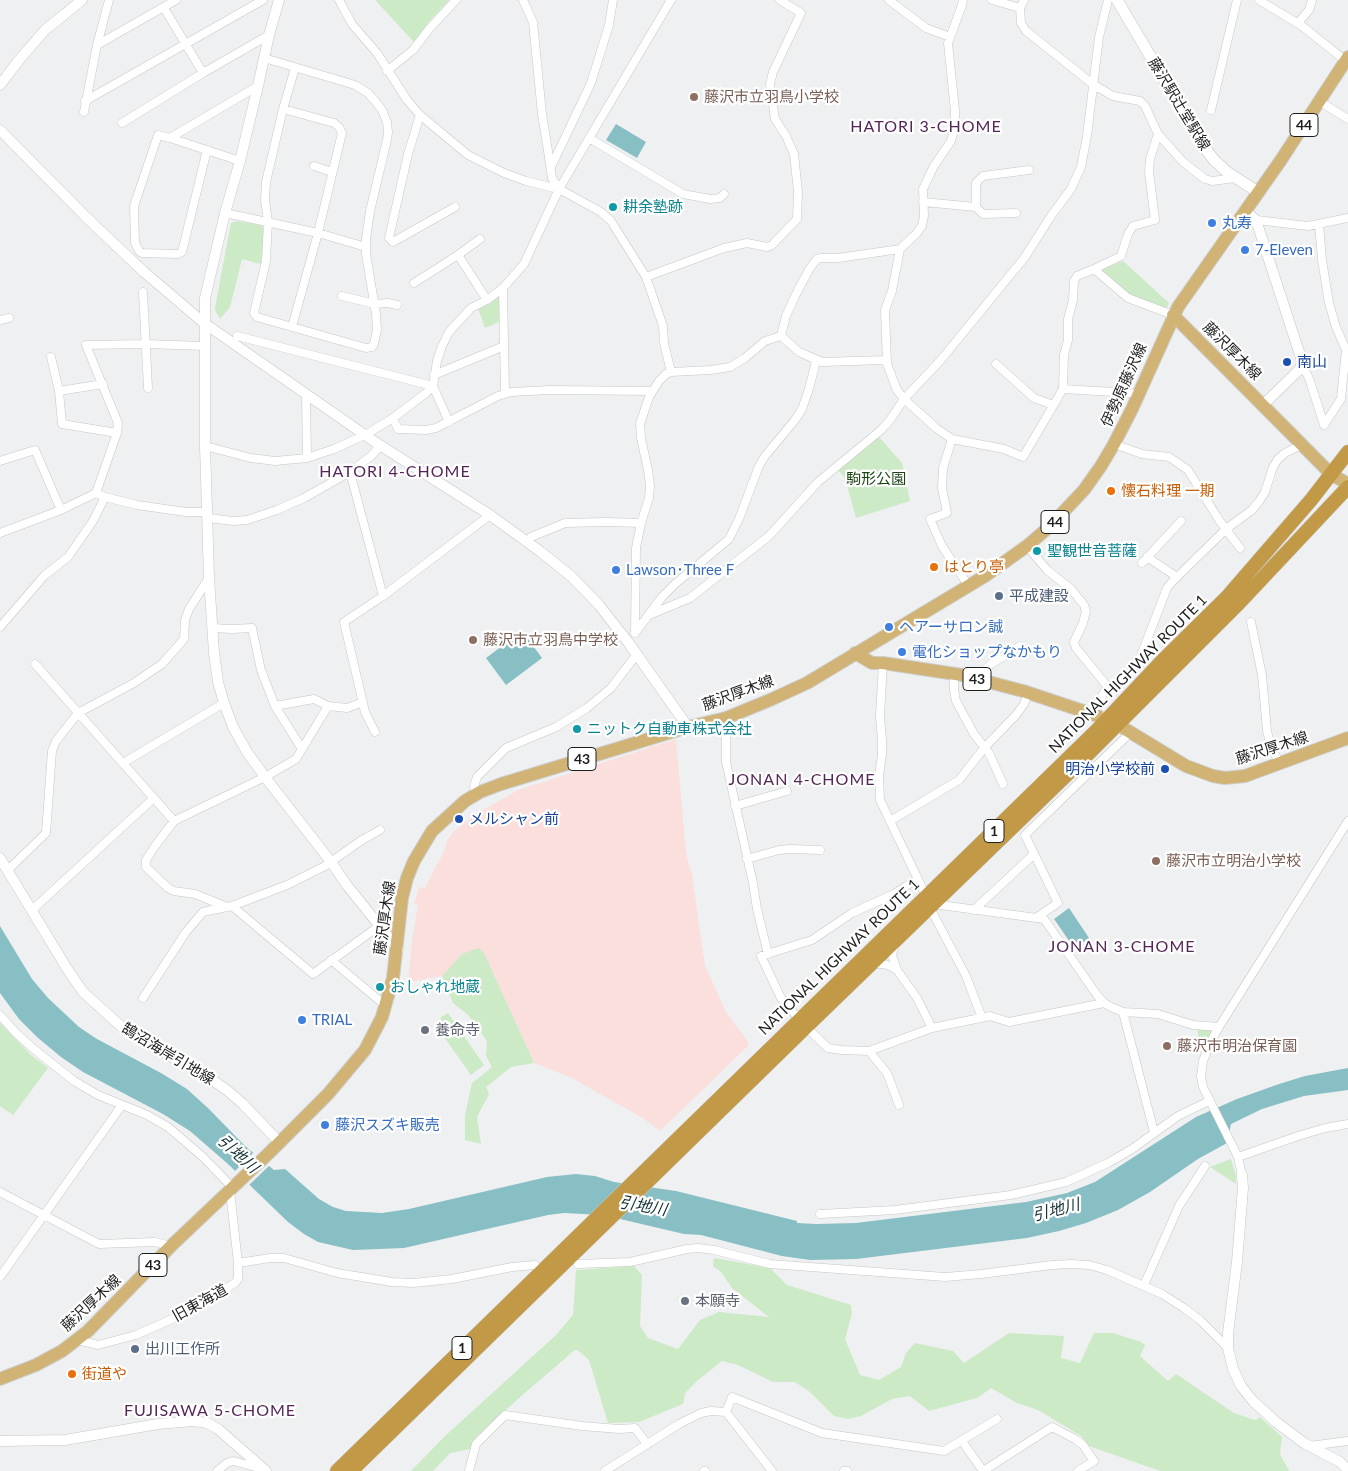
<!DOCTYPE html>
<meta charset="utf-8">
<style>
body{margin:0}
canvas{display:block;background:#eff0f1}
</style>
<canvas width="1348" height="1471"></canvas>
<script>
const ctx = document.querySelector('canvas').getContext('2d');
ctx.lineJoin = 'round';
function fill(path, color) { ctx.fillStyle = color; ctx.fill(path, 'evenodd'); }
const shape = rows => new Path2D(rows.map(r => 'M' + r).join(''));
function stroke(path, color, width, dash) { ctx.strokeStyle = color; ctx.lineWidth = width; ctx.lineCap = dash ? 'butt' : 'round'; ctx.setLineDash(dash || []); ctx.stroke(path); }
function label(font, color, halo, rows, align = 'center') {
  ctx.font = font + ' Lato,"Noto Sans JP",sans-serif'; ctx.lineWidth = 4.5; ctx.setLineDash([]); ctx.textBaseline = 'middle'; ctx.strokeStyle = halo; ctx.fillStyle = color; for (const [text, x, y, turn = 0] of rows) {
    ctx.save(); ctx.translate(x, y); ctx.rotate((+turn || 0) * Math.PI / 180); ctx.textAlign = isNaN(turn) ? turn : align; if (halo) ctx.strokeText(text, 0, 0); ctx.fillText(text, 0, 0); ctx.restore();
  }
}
const industrial = shape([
 [676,739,685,842,687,858,692,874,705,966,726,1012,748,1042,748,1046,660,1131,643,1118,570,1077,534,1063,484,953,462,954,442,976,408,982,412,940,418,905,414,904,419,887,425,888,443,853,448,839,453,832,481,811,518,790]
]);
const green = shape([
 [375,0,449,0,428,23,414,42],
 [236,221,261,225,263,228,263,243,261,264,242,259,230,307,220,319,215,310,216,302,231,223],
 [1123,261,1169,303,1166,309,1130,295,1101,270],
 [500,293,501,321,485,328,478,308],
 [879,437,902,463,910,501,856,518,845,478,838,470],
 [478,948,484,953,534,1063,511,1067,486,1087,489,1094,477,1117,481,1144,465,1140,465,1115,472,1083,492,1067,486,1056,487,1041,468,1015,453,1003,442,976,462,954],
 [448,1013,484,1065,471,1075,439,1030,445,1025,440,1018],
 [0,1023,31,1055,48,1068,13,1115,0,1106],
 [1197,1029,1215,1030,1207,1042,1199,1040],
 [1231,1159,1236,1176,1236,1184,1210,1167],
 [714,1258,770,1268,787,1285,851,1305,852,1314,845,1339,860,1375,879,1380,901,1367,906,1353,915,1343,953,1351,964,1363,1009,1333,1064,1336,1061,1358,1080,1363,1094,1333,1113,1333,1141,1342,1145,1345,1140,1356,1168,1381,1176,1374,1234,1413,1255,1420,1260,1417,1282,1437,1280,1454,1289,1471,1160,1471,1089,1446,1081,1436,1038,1410,1017,1403,991,1388,977,1398,929,1411,910,1396,892,1399,861,1416,848,1419,834,1416,810,1392,795,1382,773,1382,738,1365,722,1361,697,1381,685,1393,683,1404,639,1422,608,1423,589,1360,576,1349,519,1398,476,1437,471,1449,450,1453,433,1471,411,1471,444,1437,556,1335,573,1315,576,1270,634,1266,642,1275,640,1326,648,1338,678,1349,700,1320,719,1312,769,1317,732,1288,721,1272,713,1266]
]);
const water = shape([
 [616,124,646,142,637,158,606,140],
 [522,631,542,658,506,685,486,658],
 [1069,908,1089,938,1074,948,1054,919],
 [0,926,32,979,48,998,79,1027,97,1039,161,1073,187,1089,209,1109,245,1146,274,1170,285,1169,319,1199,333,1207,346,1211,382,1213,409,1209,547,1177,576,1174,595,1176,614,1182,676,1191,797,1221,797,1223,816,1224,856,1223,1026,1202,1067,1193,1095,1182,1196,1117,1237,1099,1279,1084,1305,1076,1348,1068,1348,1090,1304,1096,1262,1109,1231,1124,1227,1143,1198,1159,1150,1192,1118,1210,1086,1223,1059,1231,1027,1238,856,1259,810,1260,782,1256,701,1235,684,1234,603,1215,564,1213,548,1215,404,1248,353,1250,318,1242,304,1234,288,1222,228,1164,190,1131,163,1114,83,1072,61,1057,37,1037,19,1019,0,993]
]);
const pier = shape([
 [255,1151,271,1164,247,1187,233,1173]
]);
const minor = shape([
 [339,0,352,24,377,53,407,100,420,115,468,155,504,173,526,181,559,189,601,212,611,221,646,277,663,326,664,343,671,372],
 [523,0,533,22,542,114,548,151,552,178,559,189],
 [889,0,926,28,950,37],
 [963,0,962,5,948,43,955,111,955,127,951,141,934,166,923,189,924,216,922,226,916,234,900,249,892,291,885,310,887,364,897,390,904,399,936,428,952,439,1004,449,1023,457,1063,389,1064,355,1068,340,1068,319,1073,300,1074,281,1077,276,1094,269],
 [992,0,1020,8],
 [1024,0,1020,8,1021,23,1026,31,1094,85,1113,96,1140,101,1145,106,1158,134,1183,162,1205,179,1212,181,1235,178],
 [1259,0,1302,26,1346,61],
 [164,8,203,73],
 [1298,23,1309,10,1312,0],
 [97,45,176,0],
 [264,58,355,85,368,93,375,101,382,110,387,122,388,132,387,140,370,211,366,239,366,254,376,314,377,330,374,344,372,347,366,348,257,317,254,313,266,261,268,222,265,200,266,182,283,109,295,68],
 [387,71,413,50,430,28,456,0],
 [85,101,263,0],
 [1319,101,1348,119],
 [283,109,334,123,339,127,342,133,318,233,292,327],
 [1211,110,1237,0],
 [84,112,97,45,109,0],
 [420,115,408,154,389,238,393,242,455,207],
 [122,123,203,73,269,35],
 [1158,134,1150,159,1149,172,1155,220,1133,226,1128,234,1121,256,1094,269,1128,298,1173,315],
 [170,138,258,86],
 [589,138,683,194,710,199,720,198,724,194],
 [207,150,182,252,178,254,142,253,139,251,135,243,134,206,158,135,170,138,240,161],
 [314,166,332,172],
 [551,167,591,83,609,25,613,0],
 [923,202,976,207,983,214,1016,213],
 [976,207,976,183,983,176,1029,170],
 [225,213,318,233,366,247],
 [1256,220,1308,226,1348,218],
 [1319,224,1322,260,1329,303,1336,327,1346,350,1341,399,1324,425],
 [458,255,480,239],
 [646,277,724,248,747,243,767,247,772,245,797,219,798,192,794,154,786,136,775,119,770,84,773,72,801,13,780,0],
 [414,283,458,255,487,300],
 [503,288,505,393],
 [143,292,148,388],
 [342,296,375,304,388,303,397,305],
 [0,320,9,318],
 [237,336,433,386,449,422],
 [781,336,786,316,796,294,810,268,817,259,821,258,838,258,900,249],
 [781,336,799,352,822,362,886,360],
 [51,357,59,391,62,424,117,433],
 [996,364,1034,398,1053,405],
 [1301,367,1307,374,1310,381,1324,425],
 [434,375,504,346],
 [1063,389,1131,393,1137,397],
 [59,391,103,384],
 [306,395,307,458],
 [393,418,398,429,426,430,436,428,498,396,511,392,550,390,652,391],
 [952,439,943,468,942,488,947,513,930,519,942,546,968,585],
 [1114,444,1142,454,1169,457,1188,470,1219,520,1240,548],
 [205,446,251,458,275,461,307,458,334,449,365,435,393,418,426,393,433,386,437,361,442,346,449,332,471,308,487,300,503,288,524,264,559,189,671,0],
 [0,461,35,450,61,510],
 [350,472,383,596],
 [96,493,117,433,118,423,86,345,146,344,204,346],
 [208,518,233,521,247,520,277,510,304,498,350,472,371,456,381,445],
 [0,533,61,510,96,493,105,497,137,505,186,512,207,512],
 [527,542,531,537,565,523,606,522,641,523],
 [1027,546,1047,570,1071,589,1084,605,1086,611,1083,623,1074,642,1076,648,1108,687],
 [1147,557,1177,577],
 [1142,563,1181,521],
 [649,615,690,598,769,536,818,482,881,430,890,420,904,399,940,361,1025,257,1051,216,1071,189,1081,167,1087,136,1099,37,1108,0],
 [1251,622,1262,675,1267,731,1271,747,1280,764],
 [0,627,44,576,68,557,93,521,105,497],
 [212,628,232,629,252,628,261,670,275,706,302,749],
 [635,633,636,548,641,523,649,498,650,486,648,470,641,438,640,424,649,397,659,381,666,374,671,372,711,370,730,367,745,358,765,341,781,336],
 [635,633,662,597,675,584,729,539,739,519,759,466,765,456,795,420,802,409,809,389,816,361],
 [883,663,880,716,882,740,882,755,879,775,880,800,926,896],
 [35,664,174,821],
 [954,673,954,690,956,701,974,734,989,753,1003,784],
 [975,679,991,664,1020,646],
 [275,706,314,699,328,706],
 [1093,714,1103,694,1108,687,1128,675,1140,658,1167,588,1172,582,1226,529,1252,510,1260,500,1265,492,1273,467,1278,459,1285,453,1301,445],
 [726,718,726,762,753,883,757,909,768,954],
 [375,732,365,712,344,622,383,596,490,515],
 [123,763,224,703],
 [478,793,474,787,477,777,506,748,556,727,587,708,611,688,637,654],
 [735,806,787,791],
 [890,821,959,780,985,747,1016,715,1024,704,1028,693],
 [747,859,779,850,790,849,820,850],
 [8,870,46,833,52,751,56,741,78,713,134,683,162,664,184,639,185,620,189,609,209,578],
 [917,879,894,894,852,913,812,940,761,956,781,998,806,1027,828,1048,841,1050,869,1051,932,1028,990,1016,1009,1022,1104,1003],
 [933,904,1044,919,1097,995,1104,1003,1111,1007,1123,1012,1158,1014,1193,1025,1219,1027],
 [232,906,313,974,379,926],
 [227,907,195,894,174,891,168,888,146,867,146,860,155,846,174,821,265,777,296,759,328,706,347,708,363,702],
 [930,908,966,976,982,1018],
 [32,910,154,798],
 [974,910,1034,854],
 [1037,917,1058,903,1025,835,1131,732],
 [895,944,892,955,897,970,917,998,932,1028],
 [331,960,386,1006],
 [871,965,876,964,883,964,890,966,897,970],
 [143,998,186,932,203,912,232,906,287,885,325,866,362,840,380,830],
 [1123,1012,1154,1132],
 [0,1015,16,1033,35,1050,74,1081,98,1095,147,1115,168,1127,203,1157,233,1188],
 [869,1051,887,1073,899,1105],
 [1238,1157,1298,1136,1325,1128,1348,1124],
 [1242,1175,1238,1157,1203,1087,1201,1076,1203,1061,1210,1043,1219,1027,1348,821],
 [0,1192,99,1244,155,1242,171,1246],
 [820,1214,895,1210,1011,1195,1066,1182,1108,1163,1132,1149,1178,1116,1209,1101],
 [238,1263,270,1258,284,1258,337,1273,392,1282,413,1283,452,1279,512,1267,535,1265],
 [578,1264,630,1262,687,1249,698,1248,714,1250,770,1264,945,1277,981,1274,1052,1265,1071,1264,1089,1265,1107,1270,1162,1294,1184,1308,1200,1320,1228,1348],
 [0,1277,122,1105],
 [1144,1285,1179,1206,1205,1166],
 [77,1340,98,1345,136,1335,188,1312,235,1283,238,1279,238,1263,230,1191],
 [726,1412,772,1471],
 [962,1441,983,1471],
 [1309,1446,1348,1441],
 [217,1471,227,1463,233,1461,263,1469],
 [469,1471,476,1444,505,1415,582,1426,619,1429,635,1428,647,1444],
 [605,1471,679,1424,701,1413,711,1411,726,1412,732,1397,822,1433,944,1451,997,1419],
 [704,1471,705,1471],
 [844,1471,847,1471],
 [983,1471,1052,1427,1075,1439,1083,1445,1094,1461,1078,1471]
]);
const tertiary = shape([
 [279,0,269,35,258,86,240,161,225,213,205,298,205,446,209,578,214,653,218,682,224,703,233,727,247,752,265,777,331,862,346,884,398,949],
 [0,85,19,60,45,30,82,0],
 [0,130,87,218,144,272,204,323,375,442,490,515,541,552,572,577,599,605,628,642,688,727],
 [1245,211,1256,220,1302,361,1300,369,1263,405],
 [0,858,66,967,83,992,124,1029,145,1042,211,1079,228,1091,243,1104,279,1142],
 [1242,1175,1243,1188,1237,1262,1228,1333,1228,1348,1233,1369,1241,1386,1253,1401,1276,1422,1304,1443,1340,1462,1348,1470],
 [0,1441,65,1440,158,1424,193,1421,207,1423,218,1429,266,1471]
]);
const secondary = shape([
 [1117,0,1204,147,1214,160,1227,172,1258,192]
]);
const primary = shape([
 [1173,315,1331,474,1348,484],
 [855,653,872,663,883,663,962,675,1023,691,1098,716],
 [1125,729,1186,766,1213,776,1225,778,1245,776,1348,738],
 [0,1379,36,1365,62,1351,88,1331,171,1246,268,1154,328,1094,365,1050,382,1017,393,978,402,898,407,878,414,861,432,831,465,801,480,792,501,784,688,727,726,718,770,700,807,683,985,576,1027,546,1049,527,1084,490,1101,466,1114,444,1132,409,1178,307,1281,160,1348,57]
]);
const trunk = shape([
 [337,1471,1097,730,1163,660,1227,597,1311,500,1348,452],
 [351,1471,806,1027,1082,760,1239,603,1348,487]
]);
const markers = [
 [694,97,5,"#8d6e63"],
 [613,207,5,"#0f9aa8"],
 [1212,223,5,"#3f7fe0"],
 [1245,250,5,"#3f7fe0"],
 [1287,362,5,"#1a4fb4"],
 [1111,491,5,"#e8710a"],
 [1037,551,5,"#0f9aa8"],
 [934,567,5,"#e8710a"],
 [616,570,5,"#3f7fe0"],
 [999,596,5,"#5c6f8a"],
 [889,627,5,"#3f7fe0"],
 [473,640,5,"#8d6e63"],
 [902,652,5,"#3f7fe0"],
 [577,729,5,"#0f9aa8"],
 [1165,769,5,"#1a4fb4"],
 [459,819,5,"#1a4fb4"],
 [1156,861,5,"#8d6e63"],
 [380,987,5,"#0f9aa8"],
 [302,1020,5,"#3f7fe0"],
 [425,1030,5,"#6b7280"],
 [1167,1046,5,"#8d6e63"],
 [325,1125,5,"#3f7fe0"],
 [685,1301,5,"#6b7280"],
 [135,1349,5,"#5c6f8a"],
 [72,1374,5,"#e8710a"]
];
const shields = [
 [1304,125,28],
 [1055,522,28],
 [977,679,28],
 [582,759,28],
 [994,831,20],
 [153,1265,28],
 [462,1348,20]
];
const shieldNames = [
 ["44",1304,125],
 ["44",1055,522],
 ["43",977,679],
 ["43",582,759],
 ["1",994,831],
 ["43",153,1265],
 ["1",462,1348]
];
const educationNames = [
 ["藤沢市立羽鳥小学校",704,97],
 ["藤沢市立羽鳥中学校",483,640],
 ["藤沢市立明治小学校",1166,861],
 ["藤沢市明治保育園",1177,1046]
];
const streetNames = [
 ["藤沢駅辻堂駅線",1179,104,59],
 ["藤沢厚木線",1232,351,45],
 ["伊勢原藤沢線",1124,385,-66],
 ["NATIONAL HIGHWAY ROUTE 1",1128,674,-45],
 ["藤沢厚木線",738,693,-20],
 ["藤沢厚木線",1272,748,-18],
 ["藤沢厚木線",385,918,-82],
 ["NATIONAL HIGHWAY ROUTE 1",839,957,-44],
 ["鵠沼海岸引地線",168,1054,31],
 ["藤沢厚木線",91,1303,-43],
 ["旧東海道",200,1303,-29]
];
const cultureNames = [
 ["耕余塾跡",623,207],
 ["聖観世音菩薩",1047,551],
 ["ニットク自動車株式会社",587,729],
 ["おしゃれ地蔵",390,987]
];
const shopNames = [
 ["丸寿",1222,223],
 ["7-Eleven",1255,250],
 ["Lawson･Three F",626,570],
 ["ヘアーサロン誠",899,627],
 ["電化ショップなかもり",912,652],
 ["TRIAL",312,1020],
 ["藤沢スズキ販売",335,1125]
];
const transitNames = [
 ["南山",1297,362],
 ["明治小学校前",1155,769,"right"],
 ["メルシャン前",469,819]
];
const parkNames = [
 ["駒形公園",876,479]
];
const foodNames = [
 ["懐石料理 一期",1121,491],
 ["はとり亭",944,567],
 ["街道や",82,1374]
];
const serviceNames = [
 ["平成建設",1009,596],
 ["出川工作所",145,1349]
];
const worshipNames = [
 ["養命寺",435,1030],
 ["本願寺",695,1301]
];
const neighbourhoodNames = [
 ["HATORI 3-CHOME",926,127],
 ["HATORI 4-CHOME",395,472],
 ["JONAN 4-CHOME",802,780],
 ["JONAN 3-CHOME",1122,947],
 ["FUJISAWA 5-CHOME",210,1411]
];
const waterNames = [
 ["引地川",238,1154,42],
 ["引地川",643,1206,10],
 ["引地川",1056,1210,-14]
];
fill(industrial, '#fadfdd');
fill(green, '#cceac6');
fill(water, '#88bfc4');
fill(pier, '#eff0f1');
stroke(minor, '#c6c6c7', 9);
stroke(tertiary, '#c6c6c7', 11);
stroke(secondary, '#c6c6c7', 12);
stroke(primary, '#cdcece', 14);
stroke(trunk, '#cdcece', 15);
stroke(minor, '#fff', 8);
stroke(tertiary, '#fff', 10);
stroke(secondary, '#fff', 11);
stroke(primary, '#d1b375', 12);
stroke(trunk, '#c29a47', 14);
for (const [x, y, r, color] of markers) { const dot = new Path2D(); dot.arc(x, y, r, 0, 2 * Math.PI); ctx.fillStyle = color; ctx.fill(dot); stroke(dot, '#fff', 2); }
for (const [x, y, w] of shields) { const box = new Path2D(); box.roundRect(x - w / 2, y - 11.5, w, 23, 4); ctx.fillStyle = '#fff'; ctx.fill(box); stroke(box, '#1d1e1e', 1); }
label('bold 14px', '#1d1e1e', null, shieldNames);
label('15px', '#785e54', '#fff', educationNames, 'left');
label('15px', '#1d1e1e', '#fff', streetNames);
label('15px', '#0d838f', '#fff', cultureNames, 'left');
label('15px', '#366cbe', '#fff', shopNames, 'left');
label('15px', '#164399', '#fff', transitNames, 'left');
label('15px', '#1d4414', '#fff', parkNames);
label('15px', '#c56008', '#fff', foodNames, 'left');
label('15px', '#4e5e75', '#fff', serviceNames, 'left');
label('15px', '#5b616d', '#fff', worshipNames, 'left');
ctx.letterSpacing = '1px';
label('16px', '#552557', '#fff', neighbourhoodNames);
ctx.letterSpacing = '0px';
label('italic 16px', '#133032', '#fff', waterNames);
</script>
